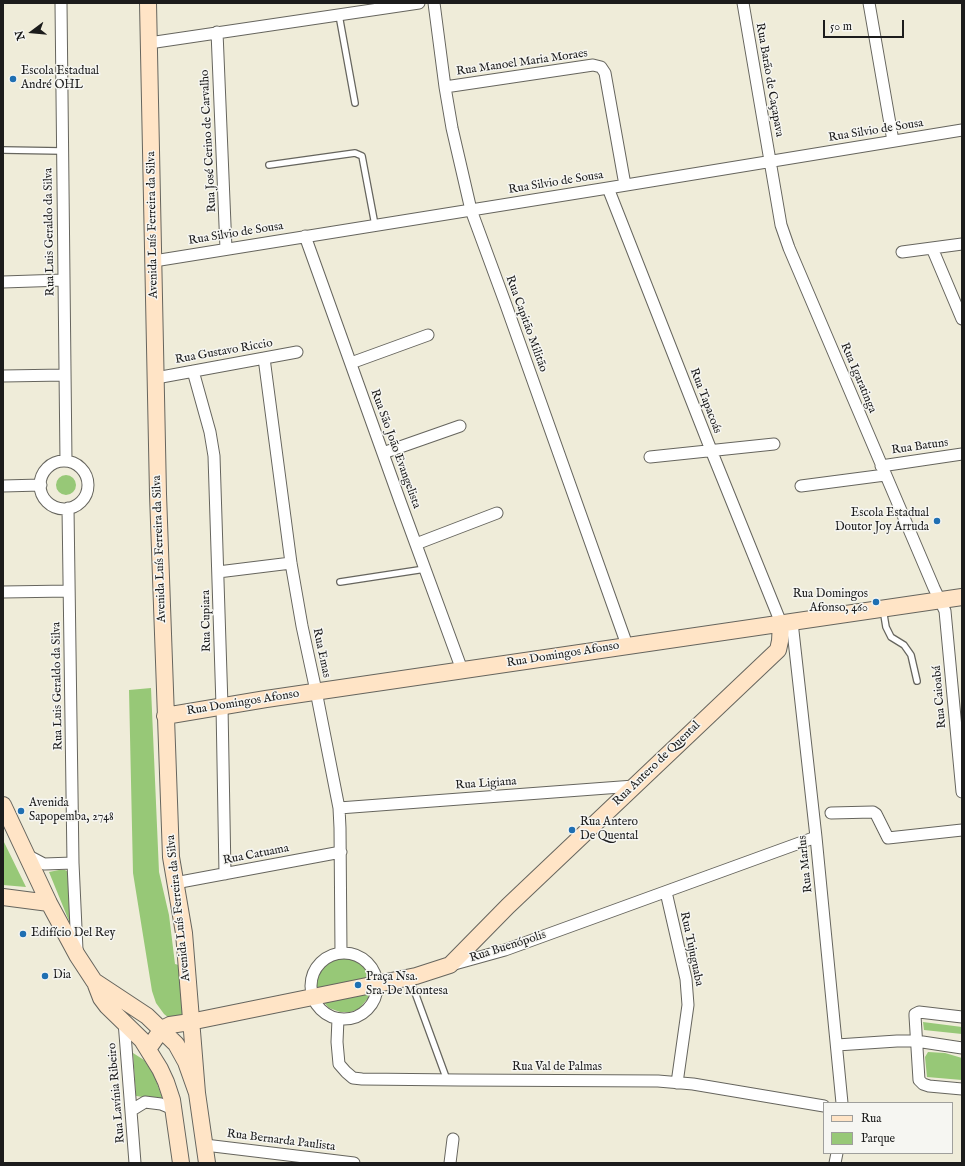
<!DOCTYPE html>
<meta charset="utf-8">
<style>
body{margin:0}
#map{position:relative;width:965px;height:1166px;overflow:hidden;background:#efecd9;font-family:"IM FELL English",serif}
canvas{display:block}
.frame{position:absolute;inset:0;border:4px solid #1c1c1c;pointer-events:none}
.legend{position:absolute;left:823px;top:1102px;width:130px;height:52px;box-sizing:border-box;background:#f6f6f2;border:1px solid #9f9f9c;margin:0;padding:5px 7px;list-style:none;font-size:12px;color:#1c1c1c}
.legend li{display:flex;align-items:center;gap:8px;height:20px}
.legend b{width:20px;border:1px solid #9f9f9c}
.north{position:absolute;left:12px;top:12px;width:40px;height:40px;-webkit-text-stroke:3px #f6f6f2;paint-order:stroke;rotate:254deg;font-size:11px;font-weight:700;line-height:16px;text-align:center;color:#1c1c1c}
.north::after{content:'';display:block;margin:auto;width:14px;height:18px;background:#1c1c1c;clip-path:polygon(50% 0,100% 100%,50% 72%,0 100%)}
.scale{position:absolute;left:823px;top:20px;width:81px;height:18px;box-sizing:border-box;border:2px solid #1c1c1c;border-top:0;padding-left:5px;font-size:12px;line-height:14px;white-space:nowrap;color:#1c1c1c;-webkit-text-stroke:3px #f6f6f2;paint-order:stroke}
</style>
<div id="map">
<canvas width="965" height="1166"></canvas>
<div class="frame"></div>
<ul class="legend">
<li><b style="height:5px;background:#ffe4c6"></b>Rua</li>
<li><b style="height:11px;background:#97c877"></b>Parque</li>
</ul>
<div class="north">N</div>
<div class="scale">50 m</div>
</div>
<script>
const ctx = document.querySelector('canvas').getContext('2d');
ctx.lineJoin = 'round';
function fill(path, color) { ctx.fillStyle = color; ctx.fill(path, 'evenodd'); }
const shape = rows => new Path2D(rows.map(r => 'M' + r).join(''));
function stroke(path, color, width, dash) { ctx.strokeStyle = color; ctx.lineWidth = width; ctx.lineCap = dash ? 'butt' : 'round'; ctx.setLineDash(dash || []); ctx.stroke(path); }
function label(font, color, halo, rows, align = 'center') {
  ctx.font = font + ' "IM FELL English",serif'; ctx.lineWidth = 3; ctx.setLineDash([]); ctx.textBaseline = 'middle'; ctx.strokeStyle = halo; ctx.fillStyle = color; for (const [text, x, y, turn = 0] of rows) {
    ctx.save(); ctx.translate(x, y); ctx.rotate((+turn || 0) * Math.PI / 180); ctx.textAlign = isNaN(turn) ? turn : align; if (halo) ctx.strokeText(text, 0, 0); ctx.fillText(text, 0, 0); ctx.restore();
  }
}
const green = shape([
 '56 485a10 10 0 1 1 20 0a10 10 0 1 1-20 0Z',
 [151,688,159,872,169,915,175,964,182,966,187,1014,169,1018,164,1014,156,1003,152,991,133,873,129,690],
 [3,840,26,887,3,885],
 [59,870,65,870,70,873,71,926,49,872],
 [343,957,356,960,366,967,372,978,316,990,316,979,320,971,331,961],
 [371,986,368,998,359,1009,350,1012,340,1012,329,1008,319,997],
 [923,1022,962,1027,962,1034,924,1030],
 [928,1052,945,1053,962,1058,962,1080,927,1077,925,1057],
 [133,1053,144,1060,154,1075,163,1100,136,1096]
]);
const lane = shape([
 [339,15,355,103],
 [3,150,62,151],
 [269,165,355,153,362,156,375,225],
 [340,582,425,569],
 [883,609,886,627,891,637,904,645,911,655,917,681],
 [410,979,447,1080]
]);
const street = shape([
 [61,3,66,461],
 [434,3,445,87,452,128,471,210,506,305,627,645],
 [743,3,781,225,789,248,934,588,945,611,962,792],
 [869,3,893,141],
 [217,32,226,249],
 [149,43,419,3],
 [445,87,593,65,601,67,605,73,625,185],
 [608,188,711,450,781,623],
 [305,236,400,501,462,670],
 [932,248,962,319],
 [902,252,962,244],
 [154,261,608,188,962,130],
 [3,282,63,280],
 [264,358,291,563,302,626,316,691,339,808,340,828,341,953],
 [351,363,428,335],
 [193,371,210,432,214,456,222,706,225,874],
 [3,376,65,375],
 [156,378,297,352],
 [383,453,460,426],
 [650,457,774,444],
 '40 485a24 24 0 1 1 48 0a24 24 0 1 1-48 0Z',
 [881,466,962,454],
 [3,486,41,485],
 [801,486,885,475],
 [68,508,73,863,77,950],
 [416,544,497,513],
 [218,572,291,563],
 [3,592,69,591],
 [792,622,816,837,842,1103],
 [339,808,634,786],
 [831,813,873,812,876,814,888,838,962,830],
 [27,855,44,864,73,863],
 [175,883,341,852],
 [666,892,686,979,688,1005,677,1083],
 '311 986a33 33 0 1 1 66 0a33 33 0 1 1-66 0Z',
 [451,965,505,950,816,837],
 [962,1017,919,1012,915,1014,915,1016,919,1080,923,1084,929,1086,962,1089],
 [338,1019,337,1042,339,1064,346,1072,353,1078,362,1079,459,1080,658,1081,693,1084,824,1106],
 [124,1021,135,1163],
 [837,1045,897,1041,916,1041,962,1048],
 [132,1110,145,1102,161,1104,173,1109],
 [205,1145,354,1163],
 [450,1163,453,1139],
 [835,1163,837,1153]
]);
const secondary = shape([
 [148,3,158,494,171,857,184,933,197,1093],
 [165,716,266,699,962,597],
 [3,805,49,903,77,955,94,981,147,1016,176,1044,186,1062,197,1093,207,1163],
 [3,897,49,903],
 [96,985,101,998,107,1006,142,1040,160,1069,166,1082,172,1100,181,1163],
 [148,1049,162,1029,170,1025,190,1022,416,976,450,965,508,906,778,650,780,641,781,623]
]);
const markers = [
 [13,79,4,"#1f6fb2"],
 [937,521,4,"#1f6fb2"],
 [876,602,4,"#1f6fb2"],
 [21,811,4,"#1f6fb2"],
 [572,830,4,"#1f6fb2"],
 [23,934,4,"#1f6fb2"],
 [45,976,4,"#1f6fb2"],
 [358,985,4,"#1f6fb2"]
];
const streetNames = [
 ["Rua Manoel Maria Moraes",522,63,-8],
 ["Rua Barão de Caçapava",769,80,80],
 ["Rua Silvio de Sousa",876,131,-9],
 ["Rua José Cerino de Carvalho",209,141,-93],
 ["Rua Silvio de Sousa",556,183,-9],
 ["Avenida Luís Ferreira da Silva",153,225,-91],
 ["Rua Luis Geraldo da Silva",50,232,-91],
 ["Rua Silvio de Sousa",236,234,-9],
 ["Rua Capitão Militão",526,324,70],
 ["Rua Gustavo Riccio",224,352,-10],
 ["Rua Igaratinga",858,378,67],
 ["Rua Tapacoás",705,401,69],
 ["Rua Batuns",920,447,-8],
 ["Rua São João Evangelista",395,449,70],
 ["Avenida Luís Ferreira da Silva",160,549,-92],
 ["Rua Cupiara",207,621,-91],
 ["Rua Emas",321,653,78],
 ["Rua Domingos Afonso",563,655,-9],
 ["Rua Luis Geraldo da Silva",58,686,-91],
 ["Rua Caioabá",940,697,-95],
 ["Rua Domingos Afonso",243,703,-9],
 ["Rua Antero de Quental",657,764,-44],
 ["Rua Ligiana",486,784,-4],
 ["Rua Catuama",256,855,-11],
 ["Rua Marlus",806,864,-96],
 ["Avenida Luís Ferreira da Silva",179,908,-96],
 ["Rua Buenópolis",508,947,-18],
 ["Rua Tujuguaba",691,949,78],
 ["Rua Val de Palmas",557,1068],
 ["Rua Lavínia Ribeiro",117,1093,-95],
 ["Rua Bernarda Paulista",281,1141,7]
];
const poiNames = [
 ["Escola Estadual",21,72],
 ["André OHL",21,86],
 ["Escola Estadual",929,514,"right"],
 ["Doutor Joy Arruda",929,528,"right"],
 ["Rua Domingos",868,595,"right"],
 ["Afonso, 460",868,609,"right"],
 ["Avenida",29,804],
 ["Sapopemba, 2748",29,818],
 ["Rua Antero",580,823],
 ["De Quental",580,837],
 ["Edifício Del Rey",31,934],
 ["Dia",53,976],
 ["Praça Nsa.",366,978],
 ["Sra. De Montesa",366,992]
];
fill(green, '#97c877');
stroke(lane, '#66655e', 8);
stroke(street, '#66655e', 13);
stroke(secondary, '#66655e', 18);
stroke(lane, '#fff', 5.5);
stroke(street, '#fff', 11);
stroke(secondary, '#ffe4c6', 16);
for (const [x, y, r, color] of markers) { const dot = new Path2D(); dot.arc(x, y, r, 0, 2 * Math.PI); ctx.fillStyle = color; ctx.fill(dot); stroke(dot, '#f6f6f2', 1.5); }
label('12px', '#1c1c1c', '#f6f6f2', streetNames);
label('12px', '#1c1c1c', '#f6f6f2', poiNames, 'left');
</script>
